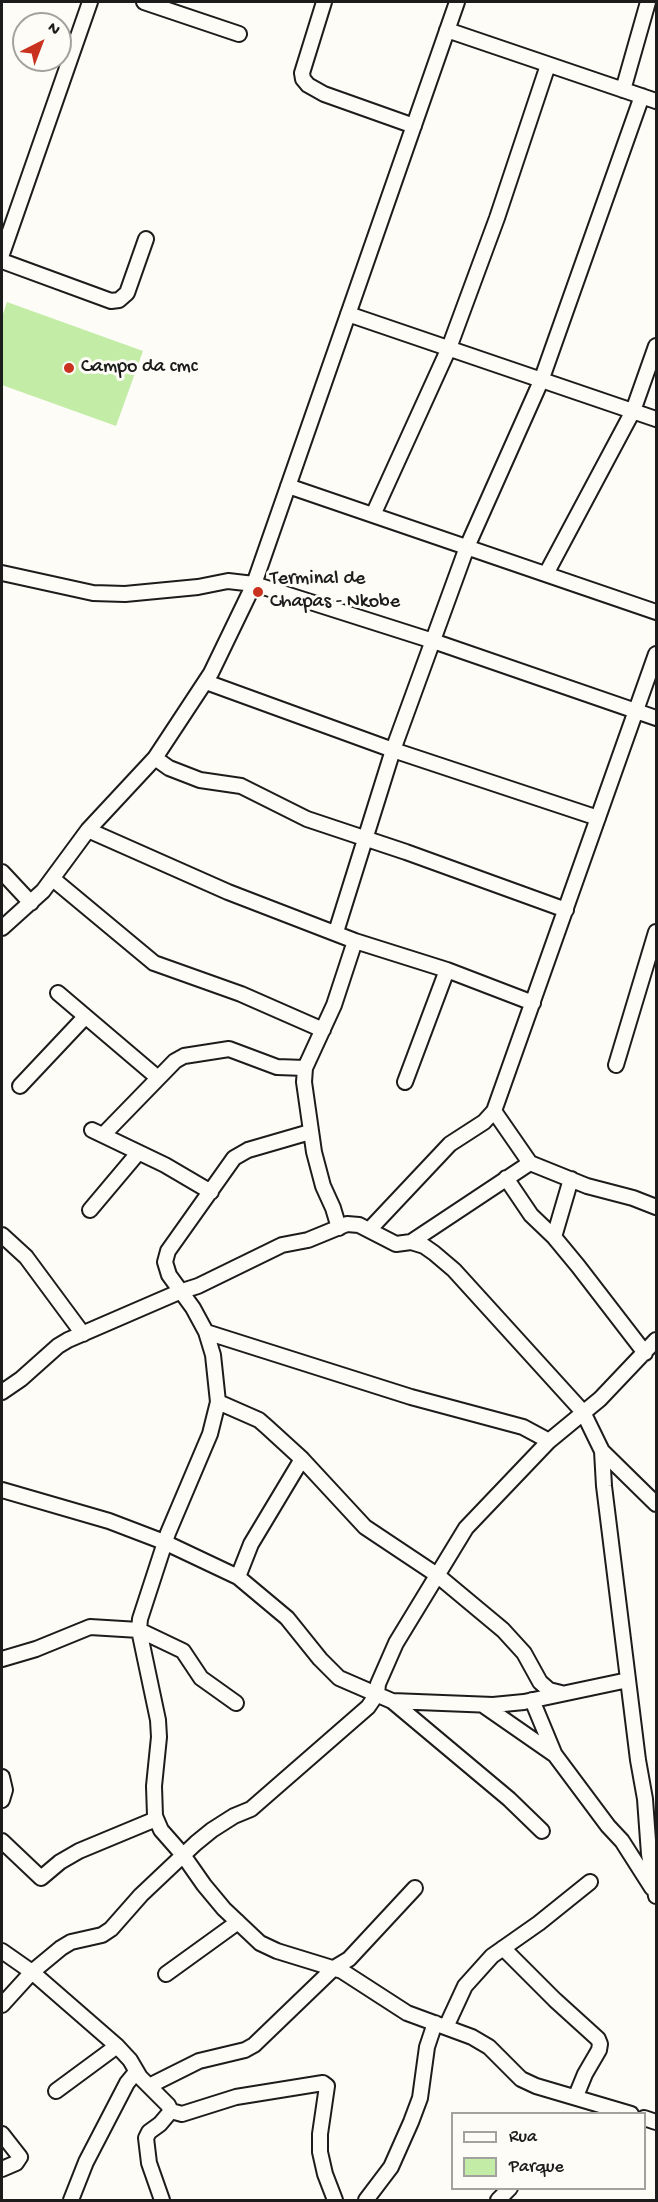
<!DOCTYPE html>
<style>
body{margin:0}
#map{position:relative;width:658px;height:2202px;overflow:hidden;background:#fdfcf7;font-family:"Gochi Hand",sans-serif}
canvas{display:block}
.frame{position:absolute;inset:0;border:3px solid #1c1c1c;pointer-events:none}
.legend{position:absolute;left:451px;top:2112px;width:195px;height:78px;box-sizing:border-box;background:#fdfcf7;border:2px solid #a3a29f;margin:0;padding:8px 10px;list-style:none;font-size:18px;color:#1c1c1c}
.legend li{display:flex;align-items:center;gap:12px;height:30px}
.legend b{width:30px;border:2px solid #a3a29f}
.north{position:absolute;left:12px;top:12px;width:60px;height:60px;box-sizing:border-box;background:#fdfcf7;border:2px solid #a3a29f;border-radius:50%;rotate:42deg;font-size:16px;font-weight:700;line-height:24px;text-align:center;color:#1c1c1c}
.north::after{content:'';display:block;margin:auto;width:21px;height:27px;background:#c8321e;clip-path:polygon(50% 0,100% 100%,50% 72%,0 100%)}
</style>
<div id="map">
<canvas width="658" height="2202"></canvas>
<div class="frame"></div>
<ul class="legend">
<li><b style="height:8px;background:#fdfcf7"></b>Rua</li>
<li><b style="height:16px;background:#c3eca7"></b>Parque</li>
</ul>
<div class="north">N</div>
</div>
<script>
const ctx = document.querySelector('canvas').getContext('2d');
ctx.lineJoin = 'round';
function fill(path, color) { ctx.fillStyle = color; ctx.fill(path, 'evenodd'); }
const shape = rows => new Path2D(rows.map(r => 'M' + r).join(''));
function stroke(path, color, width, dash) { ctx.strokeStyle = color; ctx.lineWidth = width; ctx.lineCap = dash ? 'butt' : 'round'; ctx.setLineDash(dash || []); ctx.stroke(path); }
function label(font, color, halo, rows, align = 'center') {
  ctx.font = font + ' "Gochi Hand",sans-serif'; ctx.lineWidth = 6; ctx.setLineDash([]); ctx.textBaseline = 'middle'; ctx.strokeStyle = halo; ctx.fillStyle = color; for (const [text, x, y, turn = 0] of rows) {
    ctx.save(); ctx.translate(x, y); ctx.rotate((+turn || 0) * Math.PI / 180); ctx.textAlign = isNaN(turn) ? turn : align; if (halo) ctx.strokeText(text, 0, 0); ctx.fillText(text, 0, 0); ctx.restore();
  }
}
const green = shape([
 [7,302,143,351,116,426,2,385,2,317]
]);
const minor = shape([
 [144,2,239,34],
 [324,2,302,73,303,79,308,85,324,94,414,126],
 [447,30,656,101],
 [623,90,648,2],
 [2,254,90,2],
 [2,261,111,301,119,300,127,293,146,239],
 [348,314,656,419],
 [288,486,656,612],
 [373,515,449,348,497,218,548,65],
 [2,573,93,593,125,594,198,587,228,581,254,584,433,641,656,718],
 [546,574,633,411,656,346],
 [206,682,393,750,598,818],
 [155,758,169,768,200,780,241,786,307,819,406,852,566,910],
 [88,830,228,892,355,941,447,970,533,1003],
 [2,872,31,903],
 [53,879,154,963,241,994,323,1030],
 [2,928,43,891,88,830,155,758,211,673,254,584,457,2],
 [336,932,393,750,467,547,541,381,642,96],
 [58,993,158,1078],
 [616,1065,656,932],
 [405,1082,447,970],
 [20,1086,85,1017],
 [494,1111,530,1163,587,1186,633,1198,656,1207],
 [92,1130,165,1165,211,1192],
 [310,1132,248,1150,234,1158,168,1251,165,1262,169,1275,193,1308,206,1332,213,1355,218,1402,210,1434,168,1533,140,1619,139,1630,158,1720,159,1737,154,1786,155,1816,161,1830,183,1855,204,1885,224,1909,260,1943,277,1951,342,1971,407,2013,472,2037,489,2047,521,2079,536,2086,631,2114],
 [103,1135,175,1061,184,1056,229,1049,277,1067,305,1068],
 [506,1178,531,1215,554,1237,578,1266,645,1353],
 [90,1210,138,1153],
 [339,1228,333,1208,323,1186,314,1152,304,1082,305,1068,334,1005,355,941],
 [369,1230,450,1144,484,1122,494,1111,656,654],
 [2,1235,26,1257,83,1334],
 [554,1237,571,1179],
 [411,1242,530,1163],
 [206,1332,411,1397,523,1427,549,1441],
 [2,1392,21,1379,58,1346,68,1340,179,1292,198,1286,282,1245,308,1240,347,1224,359,1225,396,1244,411,1242,424,1246,434,1253,454,1270,583,1412,602,1451,604,1486,638,1760,645,1799,649,1854,656,1896],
 [218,1402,259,1420,267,1427,302,1459,365,1527,437,1575,503,1630,524,1653,540,1682,549,1690,561,1693],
 [602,1451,656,1504],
 [2,1490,109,1521,164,1542,238,1577,287,1618,320,1659,339,1678,392,1701,493,1705,524,1702,628,1680],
 [238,1577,251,1544,302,1459],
 [2,1659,36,1649,90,1627,139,1630,183,1651,201,1678,236,1703],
 [532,1700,554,1753],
 [392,1701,509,1799,542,1831],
 [483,1705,555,1755,608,1826,622,1841,652,1888],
 [2,1777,5,1790,2,1800],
 [2,1841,41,1878,60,1862,79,1851,156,1819],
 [503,1948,555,2000,598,2039,600,2044,599,2050,585,2074,576,2096],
 [2,1951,32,1972,117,2046,130,2060,140,2077,168,2105,171,2111],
 [166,1974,238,1922],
 [2,2005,32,1972,61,1948,71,1942,102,1935,111,1929,141,1895,196,1843,212,1830,234,1816,251,1809,368,1707,377,1694,378,1684,396,1643,466,1528,549,1441,600,1399,656,1340],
 [446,2027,465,1986,492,1956,539,1923,590,1882],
 [149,2086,199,2061,245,2050,254,2045,334,1968,349,1959,415,1888],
 [56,2091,117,2046],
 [644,2118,656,2122],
 [2,2134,20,2157,16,2163,2,2169],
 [71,2200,86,2162,127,2083,136,2072],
 [162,2200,149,2163,146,2138,149,2132,160,2124,171,2111,182,2114,236,2097,323,2083,327,2086,320,2134,320,2152,325,2174,335,2200],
 [366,2200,391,2167,411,2122,420,2098,427,2047,435,2023],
 [498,2200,510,2188]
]);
const markers = [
 [69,368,6,"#c8321e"],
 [258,592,6,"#c8321e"]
];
const poiNames = [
 ["Campo da cmc",81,368],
 ["Terminal de",270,580],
 ["Chapas - Nkobe",270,603]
];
fill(green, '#c3eca7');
stroke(minor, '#1c1c1c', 18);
stroke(minor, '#fdfcf7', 14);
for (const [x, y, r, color] of markers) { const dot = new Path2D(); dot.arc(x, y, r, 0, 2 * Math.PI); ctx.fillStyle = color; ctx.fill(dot); stroke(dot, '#fdfcf7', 2); }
label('20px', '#1c1c1c', '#fdfcf7', poiNames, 'left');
</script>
